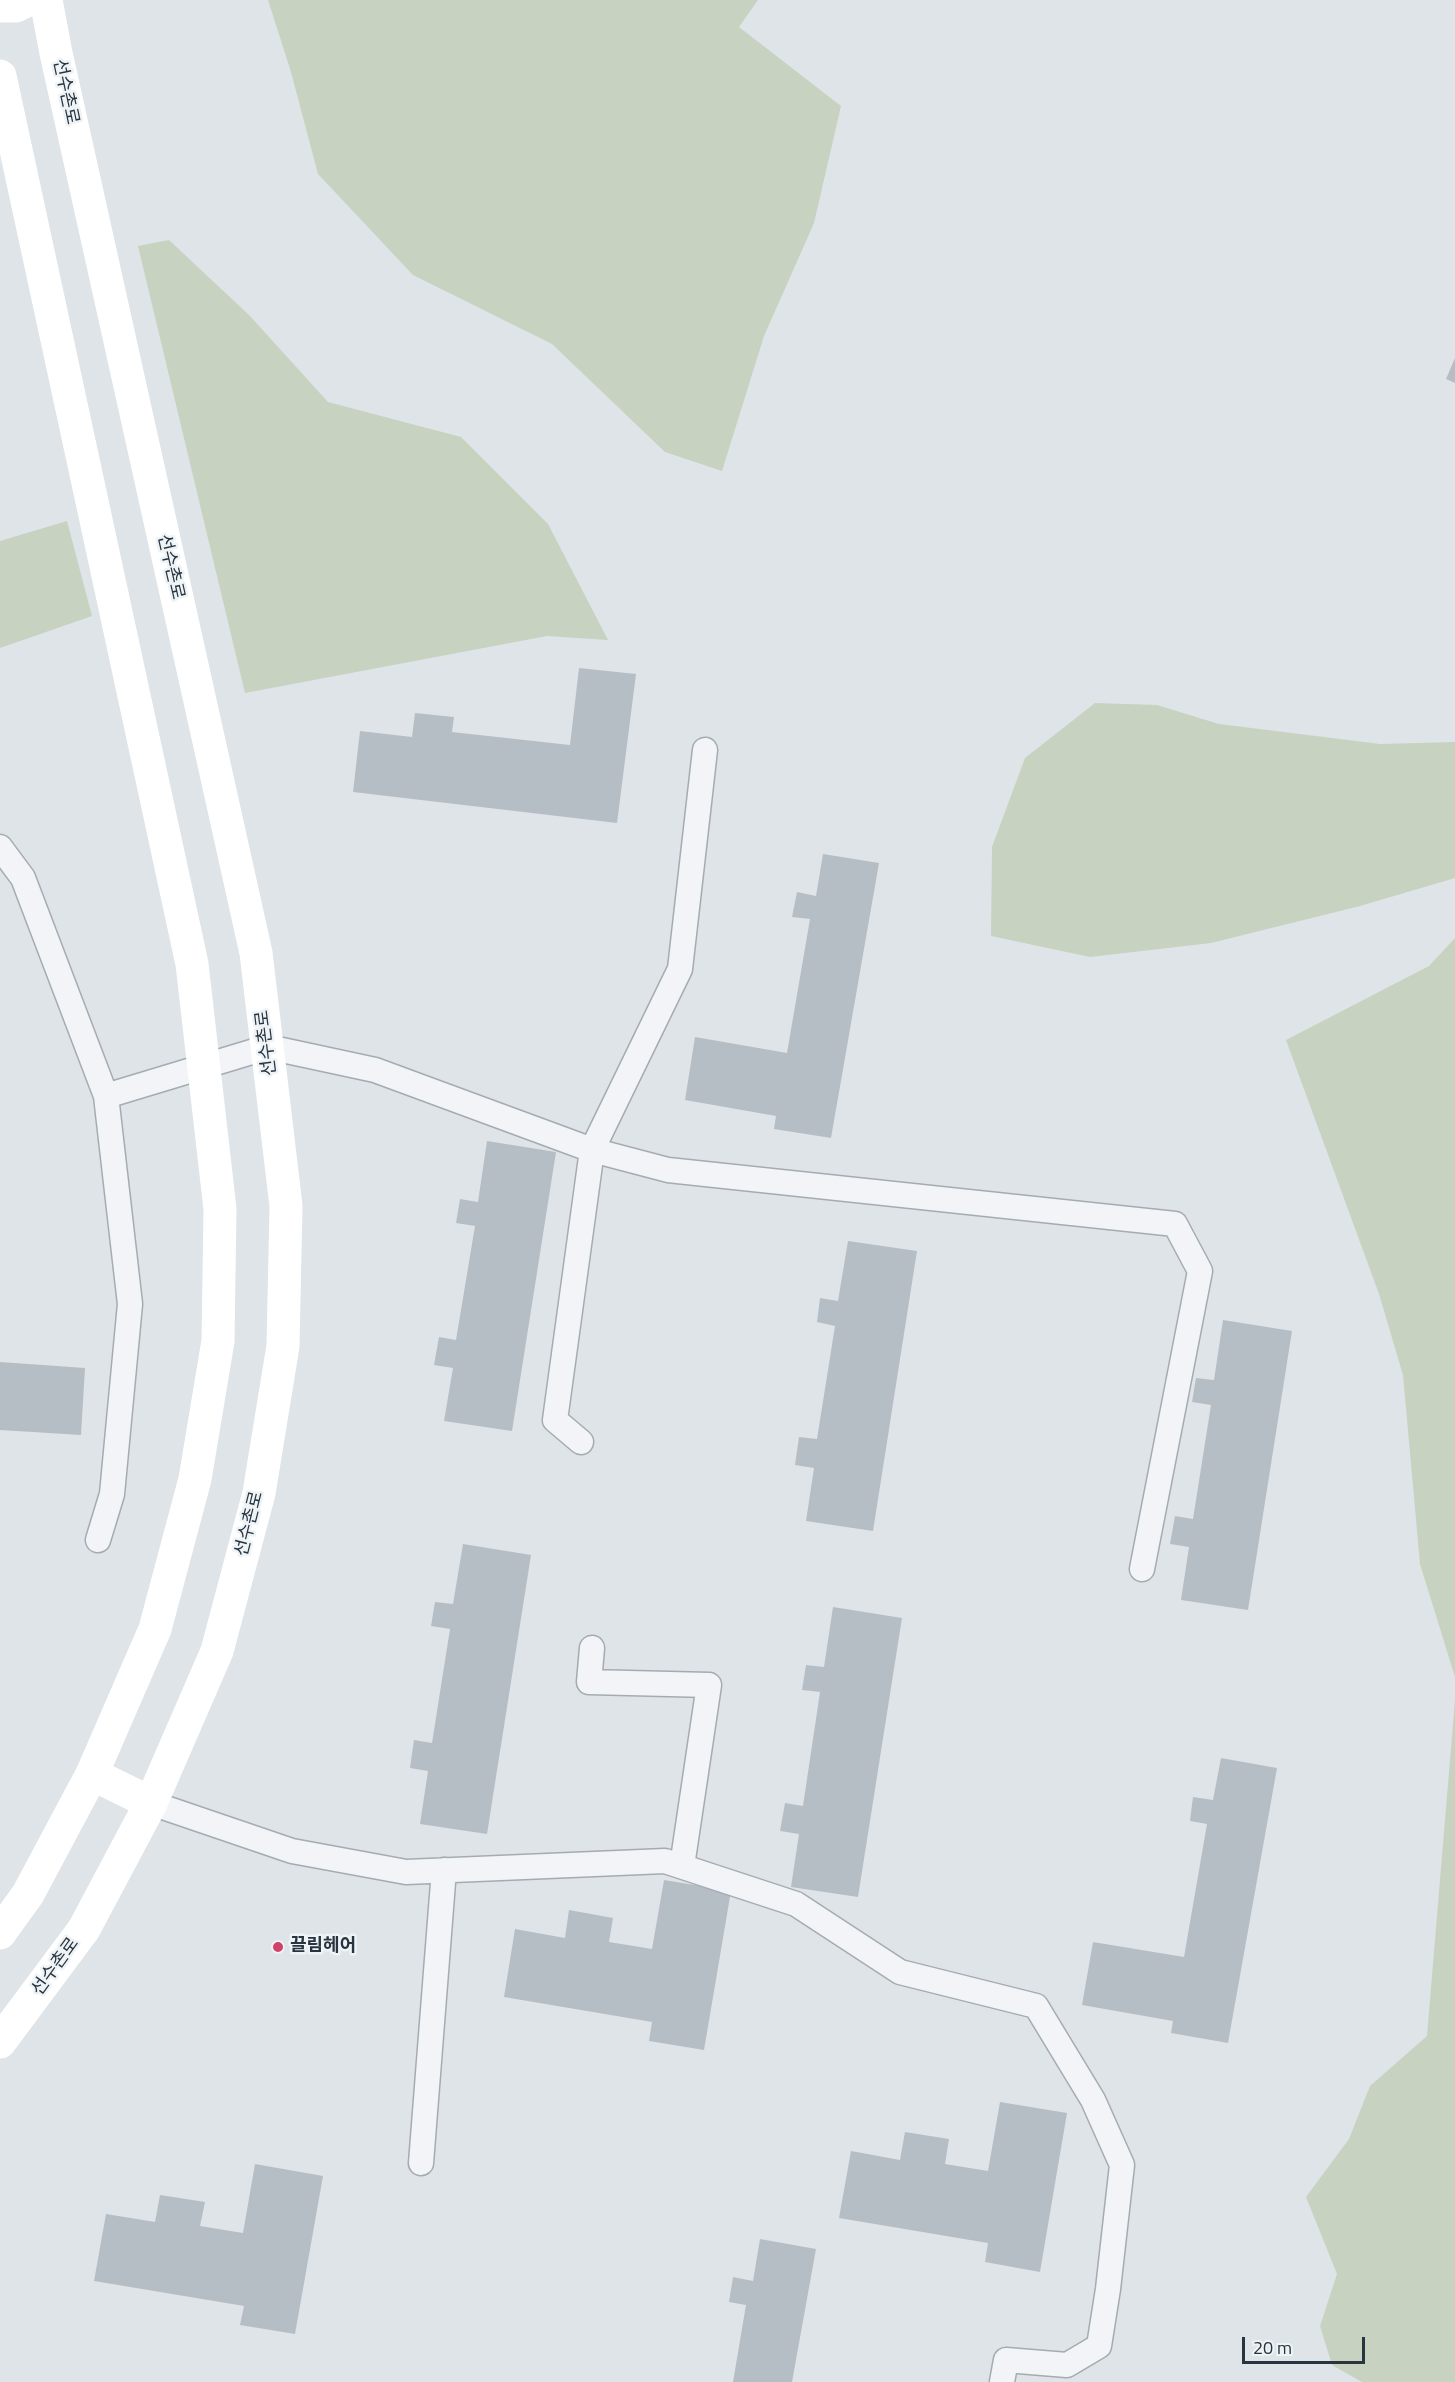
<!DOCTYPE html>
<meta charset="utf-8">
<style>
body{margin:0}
#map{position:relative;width:1455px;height:2382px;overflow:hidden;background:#dfe4e8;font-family:"Titillium Web",sans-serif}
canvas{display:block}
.scale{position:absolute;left:1242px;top:2337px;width:123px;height:27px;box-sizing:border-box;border:3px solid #283440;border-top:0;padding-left:8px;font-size:18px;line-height:21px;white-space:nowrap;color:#283440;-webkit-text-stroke:4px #eef3f6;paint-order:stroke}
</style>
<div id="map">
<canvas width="1455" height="2382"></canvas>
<div class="scale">20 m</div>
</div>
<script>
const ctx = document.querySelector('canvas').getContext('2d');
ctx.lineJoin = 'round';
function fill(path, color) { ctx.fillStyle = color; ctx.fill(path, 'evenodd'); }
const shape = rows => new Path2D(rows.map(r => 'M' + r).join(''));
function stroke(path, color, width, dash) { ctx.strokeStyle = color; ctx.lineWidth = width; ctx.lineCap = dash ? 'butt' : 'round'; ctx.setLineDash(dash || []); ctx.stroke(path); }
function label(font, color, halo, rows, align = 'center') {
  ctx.font = font + ' "Titillium Web","Noto Sans KR",sans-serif'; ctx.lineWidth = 5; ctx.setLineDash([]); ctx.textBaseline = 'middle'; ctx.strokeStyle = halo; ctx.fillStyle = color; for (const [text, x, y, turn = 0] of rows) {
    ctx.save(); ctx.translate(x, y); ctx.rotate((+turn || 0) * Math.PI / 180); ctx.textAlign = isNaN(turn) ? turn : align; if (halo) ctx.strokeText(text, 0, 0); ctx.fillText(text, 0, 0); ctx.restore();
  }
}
const green = shape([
 [268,0,758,0,739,27,841,106,814,223,764,336,722,471,665,452,552,344,413,275,318,174,291,72],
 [169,240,250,316,328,402,461,437,548,524,608,640,547,636,245,693,138,246],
 [67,521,92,616,0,648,0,541],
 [1095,703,1157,705,1219,724,1380,744,1455,742,1455,878,1360,906,1211,943,1090,957,991,936,992,847,1025,758],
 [1455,938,1455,1677,1420,1564,1403,1375,1379,1294,1286,1040,1429,966],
 [1455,1700,1455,2382,1362,2382,1332,2365,1320,2326,1337,2274,1306,2197,1349,2139,1370,2086,1427,2036]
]);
const building = shape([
 [1455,358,1455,383,1446,379],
 [579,668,636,674,617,823,353,792,360,731,412,737,415,713,454,717,452,732,570,745],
 [823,854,879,863,831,1138,774,1129,776,1116,685,1100,695,1037,787,1053,810,919,792,917,797,892,816,896],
 [487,1141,556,1152,512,1431,444,1421,453,1368,434,1365,439,1337,456,1340,475,1226,456,1223,460,1199,478,1202],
 [848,1241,917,1251,873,1531,806,1521,814,1468,795,1465,799,1437,817,1439,835,1326,817,1322,820,1298,838,1301],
 [1223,1320,1292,1331,1248,1610,1181,1600,1189,1547,1170,1544,1175,1516,1193,1519,1211,1405,1192,1402,1196,1378,1214,1380],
 [0,1362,85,1368,81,1435,0,1430],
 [463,1544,531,1555,487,1834,420,1824,428,1771,410,1768,414,1740,432,1743,450,1629,431,1626,435,1602,453,1604],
 [833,1607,902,1618,858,1897,791,1887,799,1834,780,1831,785,1803,803,1806,820,1692,802,1690,806,1665,824,1667],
 [1221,1758,1277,1768,1228,2043,1171,2033,1173,2021,1082,2005,1093,1942,1184,1957,1207,1824,1190,1821,1193,1797,1213,1800],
 [664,1880,731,1891,704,2050,649,2041,652,2022,504,1997,515,1929,565,1938,569,1910,613,1918,609,1942,652,1949],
 [1000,2102,1067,2113,1040,2272,985,2262,988,2243,839,2218,851,2151,900,2160,905,2132,949,2139,945,2164,988,2171],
 [255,2164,323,2176,295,2334,240,2325,244,2306,94,2281,106,2214,155,2222,160,2195,205,2202,200,2226,243,2233],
 [760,2239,816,2249,792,2382,733,2382,746,2305,729,2302,733,2277,753,2281]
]);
const lane = shape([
 [0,847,23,878,106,1096,130,1304,112,1494,98,1540],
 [106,1096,268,1047,375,1070,592,1150,668,1170,1175,1224,1200,1271,1142,1569],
 [581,1442,555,1420,592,1150,680,969,705,750],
 [592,1648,589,1682,709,1685,682,1866],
 [151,1803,292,1851,406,1872,665,1861,796,1904,900,1972,1036,2006,1093,2100,1122,2165,1108,2289,1099,2346,1067,2365,1006,2360,1002,2382],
 [421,2163,444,1870]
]);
const secondary = shape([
 [0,6,16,6,28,0],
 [0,76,192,964,220,1209,218,1341,195,1479,155,1629,92,1774,28,1894,0,1933],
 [92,1774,151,1803],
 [0,2042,84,1929,151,1803,217,1651,259,1493,283,1346,286,1206,256,953,56,53,46,0]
]);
const markers = [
 [278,1947,6,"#d0426c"]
];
const streetNames = [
 ["선수촌로",65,92,78],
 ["선수촌로",170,567,77],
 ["선수촌로",267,1043,-97],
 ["선수촌로",250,1524,-76],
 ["선수촌로",56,1967,-54]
];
const poiNames = [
 ["끌림헤어",290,1947]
];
fill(green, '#c7d2c0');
fill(building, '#b6bec5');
stroke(lane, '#a4acb2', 27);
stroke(lane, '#f2f4f7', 24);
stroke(secondary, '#fff', 33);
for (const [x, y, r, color] of markers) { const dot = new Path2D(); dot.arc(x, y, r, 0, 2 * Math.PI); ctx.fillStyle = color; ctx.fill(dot); stroke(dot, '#eef3f6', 2); }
label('18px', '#283440', '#eef3f6', streetNames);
label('bold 18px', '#283440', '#eef3f6', poiNames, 'left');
</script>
